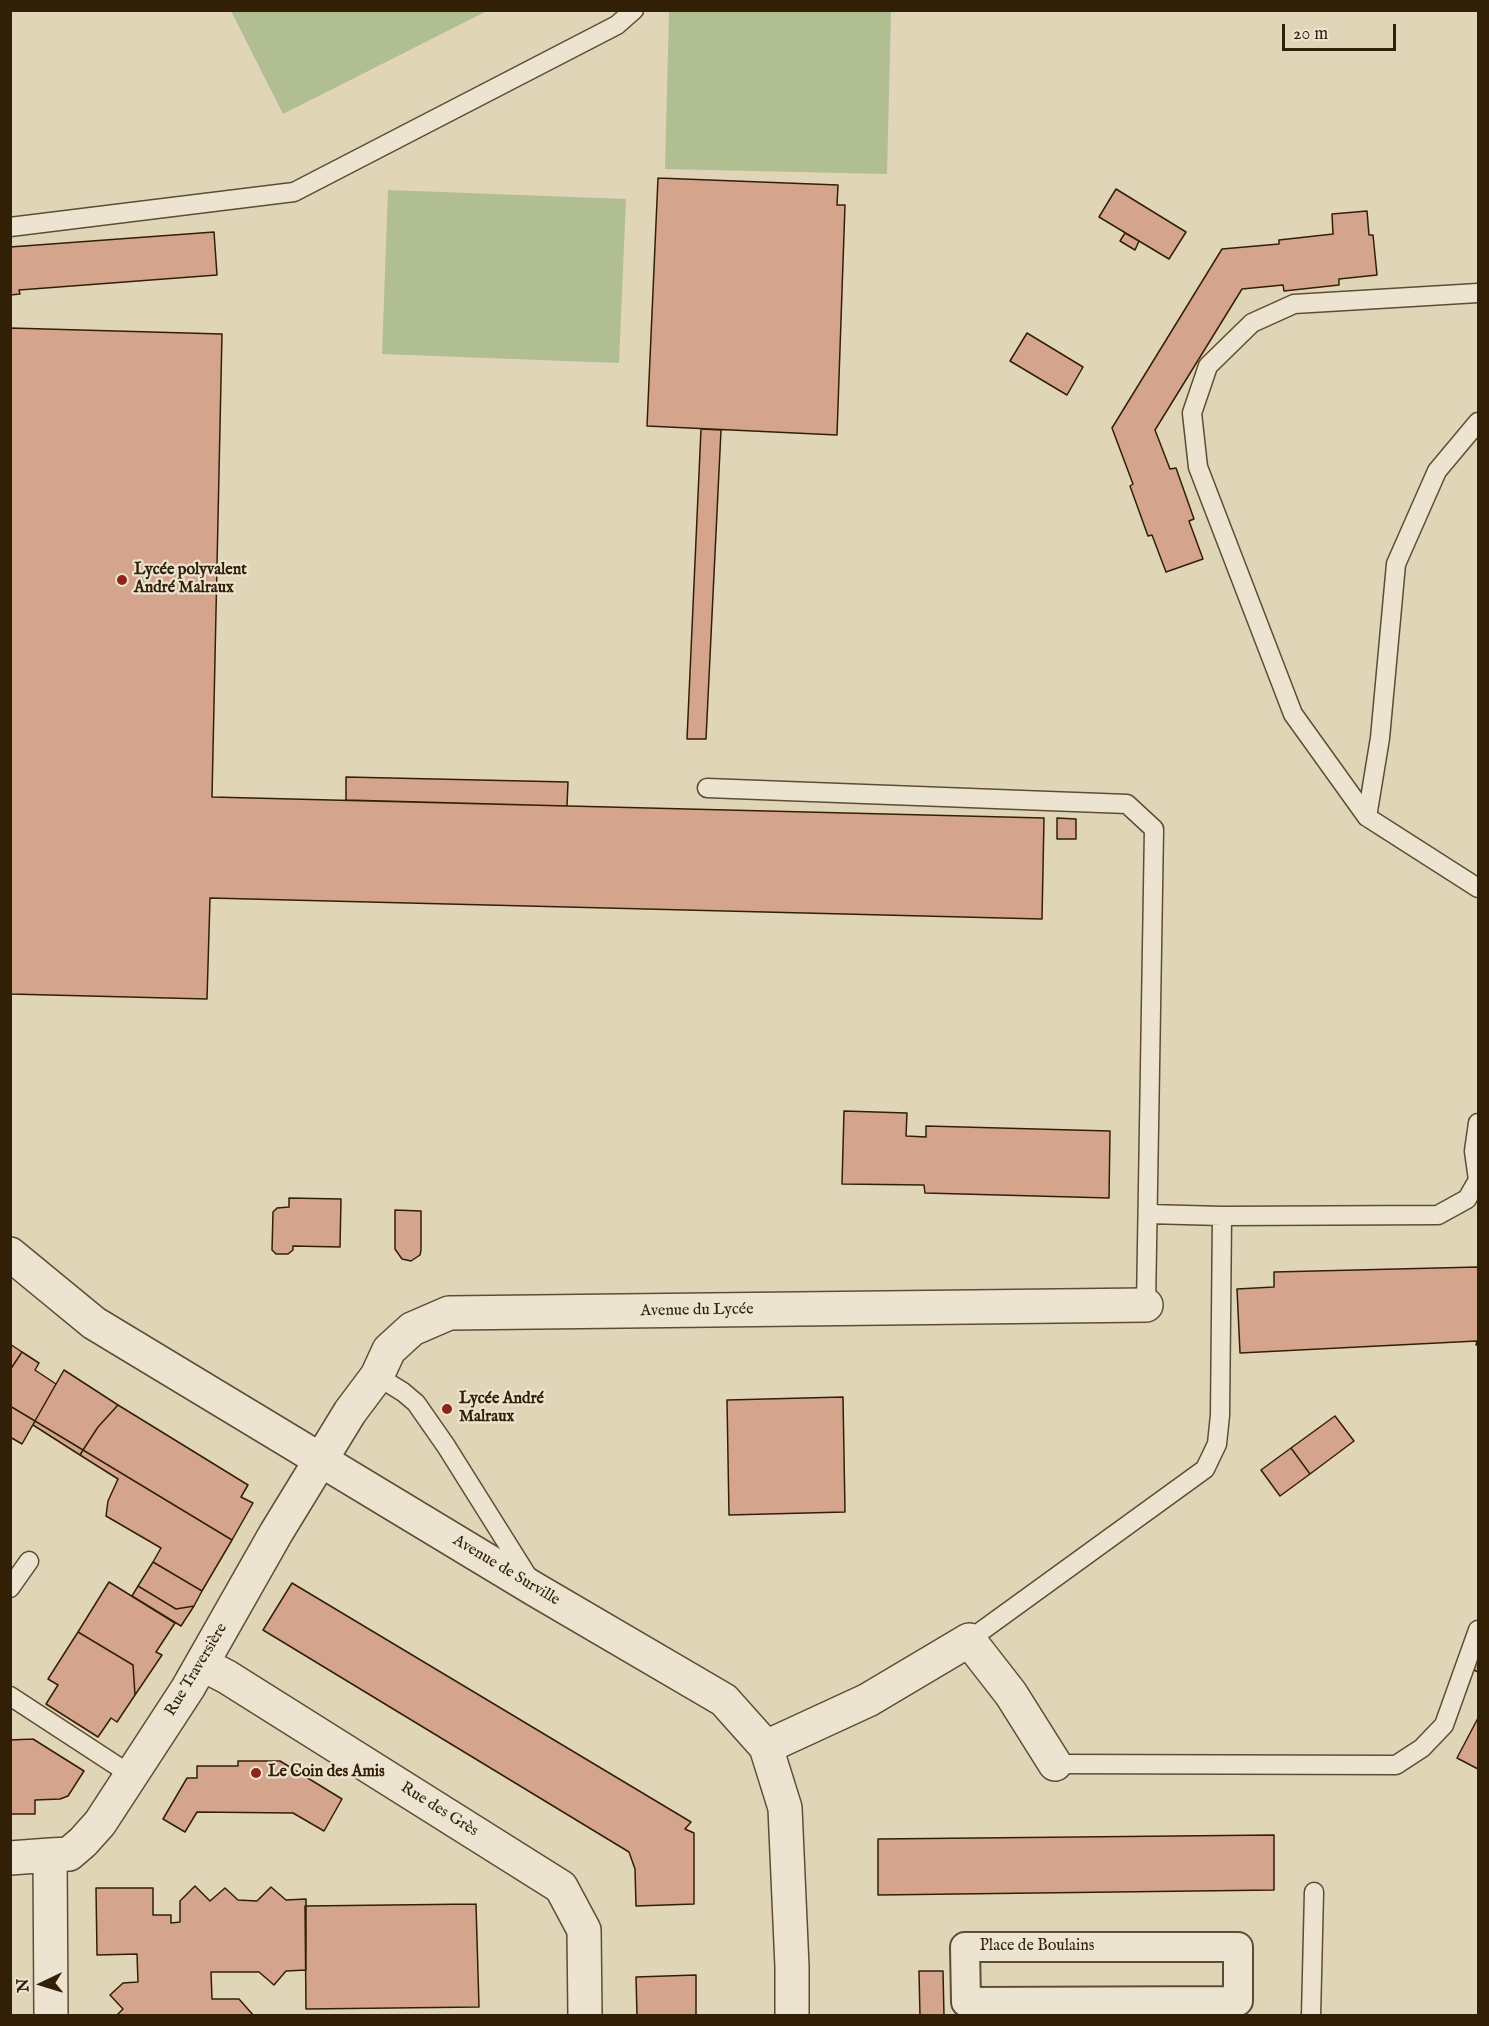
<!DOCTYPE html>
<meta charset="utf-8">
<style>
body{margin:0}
#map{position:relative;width:1489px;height:2026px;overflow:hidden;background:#e1d5b8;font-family:"IM FELL English",serif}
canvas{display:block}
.frame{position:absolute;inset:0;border:12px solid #322006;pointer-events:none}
.north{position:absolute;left:12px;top:1954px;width:60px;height:60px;-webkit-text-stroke:4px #ece4d1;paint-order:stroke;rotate:266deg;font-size:16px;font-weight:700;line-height:24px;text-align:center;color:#322006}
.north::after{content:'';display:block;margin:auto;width:21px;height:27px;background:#322006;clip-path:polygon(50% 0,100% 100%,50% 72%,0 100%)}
.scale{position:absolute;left:1282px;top:24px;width:114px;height:27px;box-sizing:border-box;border:3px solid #322006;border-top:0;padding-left:8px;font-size:18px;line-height:21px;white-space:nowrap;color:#322006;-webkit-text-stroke:4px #ece4d1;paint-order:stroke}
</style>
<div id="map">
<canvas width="1489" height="2026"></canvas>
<div class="frame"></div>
<div class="north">N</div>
<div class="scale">20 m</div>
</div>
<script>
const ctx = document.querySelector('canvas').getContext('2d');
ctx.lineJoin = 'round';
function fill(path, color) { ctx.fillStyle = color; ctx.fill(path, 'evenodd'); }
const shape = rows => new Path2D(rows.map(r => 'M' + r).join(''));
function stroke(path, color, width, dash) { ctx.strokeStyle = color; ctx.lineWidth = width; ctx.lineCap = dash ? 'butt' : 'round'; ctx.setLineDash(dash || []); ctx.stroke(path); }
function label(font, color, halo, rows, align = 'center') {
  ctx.font = font + ' "IM FELL English",serif'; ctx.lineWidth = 4.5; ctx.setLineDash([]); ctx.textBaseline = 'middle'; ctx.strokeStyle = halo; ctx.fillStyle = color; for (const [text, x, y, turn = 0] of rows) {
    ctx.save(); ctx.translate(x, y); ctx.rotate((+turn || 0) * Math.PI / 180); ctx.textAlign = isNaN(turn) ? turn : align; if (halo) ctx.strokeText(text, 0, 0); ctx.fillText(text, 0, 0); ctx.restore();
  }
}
const green = shape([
 [231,11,487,11,283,114],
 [669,11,891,11,887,174,665,169],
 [388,190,626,199,619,363,382,354]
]);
const building = shape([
 [658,178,838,185,837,205,845,205,837,435,647,426,658,178],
 [1116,189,1186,232,1169,259,1099,217,1116,189],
 [1367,211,1369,235,1373,235,1377,275,1339,279,1339,285,1284,291,1283,285,1242,289,1155,430,1170,469,1176,468,1194,519,1189,521,1203,559,1166,572,1152,535,1148,536,1130,486,1133,484,1112,428,1222,249,1279,244,1279,240,1333,234,1332,214,1367,211],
 [214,232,217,275,19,290,20,294,10,295,10,247,214,232],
 [1125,233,1139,241,1135,250,1120,241,1125,233],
 [10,328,222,334,212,797,1044,818,1042,919,210,898,207,999,10,994,10,328],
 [1027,333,1083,367,1067,395,1010,361,1027,333],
 [701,429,721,430,706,739,687,739,701,429],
 [346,777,568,782,567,806,346,800,346,777],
 [1057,818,1076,819,1076,839,1057,839,1057,818],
 [844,1111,907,1113,906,1136,926,1137,926,1126,1110,1131,1109,1198,925,1193,924,1185,842,1184,844,1111],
 [289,1198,341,1199,340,1247,293,1246,293,1250,288,1254,276,1254,272,1250,273,1212,277,1208,289,1207,289,1198],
 [395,1210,421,1211,421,1250,420,1255,411,1261,402,1259,395,1249,395,1210],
 [1478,1267,1478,1345,1476,1345,1477,1341,1240,1353,1237,1289,1274,1287,1274,1272,1478,1267],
 [10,1344,22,1352,10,1370,10,1344],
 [22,1352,39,1363,35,1370,56,1384,35,1421,10,1406,10,1370,22,1352],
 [64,1370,118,1405,98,1427,83,1450,35,1421,64,1370],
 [843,1397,845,1512,729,1515,727,1400,843,1397],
 [118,1405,248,1485,241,1497,253,1503,232,1540,83,1450,98,1427,118,1405],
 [10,1406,35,1421,22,1444,10,1437,10,1406],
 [1335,1416,1354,1441,1310,1474,1291,1448,1335,1416],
 [35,1421,83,1450,80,1455,33,1425,35,1421],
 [1291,1448,1310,1474,1280,1496,1261,1470,1291,1448],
 [83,1450,232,1540,202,1591,153,1562,161,1548,106,1516,108,1501,118,1479,80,1455,83,1450],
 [153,1562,202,1591,194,1606,176,1609,138,1586,153,1562],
 [109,1582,175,1623,156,1652,162,1655,135,1695,133,1665,78,1632,109,1582],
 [292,1583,691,1822,685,1829,694,1833,694,1904,636,1906,635,1869,629,1852,263,1630,292,1583],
 [138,1586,176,1609,194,1606,181,1626,132,1596,138,1586],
 [78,1632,133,1665,135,1695,117,1722,111,1718,98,1737,46,1704,58,1685,48,1679,78,1632],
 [1478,1655,1478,1672,1472,1669,1478,1655],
 [1478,1718,1478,1769,1457,1758,1478,1718],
 [33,1739,84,1771,68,1796,60,1799,35,1800,35,1814,10,1814,10,1740,33,1739],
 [238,1761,280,1761,342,1799,324,1831,293,1813,197,1812,185,1832,163,1819,187,1778,197,1778,197,1766,238,1766,238,1761],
 [1274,1835,1274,1890,878,1895,878,1839,1274,1835],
 [195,1886,210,1901,225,1888,238,1900,257,1901,271,1887,286,1900,306,1899,306,1970,286,1971,274,1985,259,1972,211,1972,212,1999,239,1999,254,2016,116,2016,123,2009,110,1995,123,1983,138,1982,137,1954,97,1955,96,1888,153,1888,153,1915,171,1915,171,1923,180,1922,180,1901,195,1886],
 [476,1904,479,2007,306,2009,305,1906,476,1904],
 [919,1971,943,1971,944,2016,920,2016,919,1971],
 [696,1975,696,2016,637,2016,636,1977,696,1975]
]);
const service = shape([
 [10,227,294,192,617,25,634,10],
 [1478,293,1294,304,1252,323,1208,366,1192,413,1198,467,1293,714,1367,817,1478,888],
 [707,788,1127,804,1154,829,1146,1305],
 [1367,817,1380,738,1396,564,1437,471,1478,422],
 [1222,1216,1438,1215,1467,1199,1478,1180,1474,1151,1478,1123],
 [377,1376,403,1392,416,1403,446,1446,530,1580],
 [10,1588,29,1561],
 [969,1640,1205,1469,1217,1444,1220,1415,1222,1216,1148,1214],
 [10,1696,131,1775],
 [1055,1764,1396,1765,1422,1748,1444,1725,1478,1630],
 [1311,2016,1314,1892]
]);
const pedestrian = shape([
 [965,1947,1238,1947,1238,2001,966,2002,965,1947]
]);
const minor = shape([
 [202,1664,227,1677,561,1887,584,1930,585,2016],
 [766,1747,868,1700,969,1640,1011,1694,1055,1764],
 [50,1855,69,1854,83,1842,100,1823,188,1688,276,1533,350,1412,377,1376,389,1350,412,1329,449,1313,1146,1305],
 [10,1858,50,1855,51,2016]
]);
const tertiary = shape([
 [10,1254,94,1323,536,1590,724,1700,766,1747,785,1808,792,1967,792,2016]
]);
const markers = [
 [122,580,6,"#8f2418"],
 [447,1409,6,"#8f2418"],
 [256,1773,6,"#8f2418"]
];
const poiNames = [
 ["Lycée polyvalent",134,571],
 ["André Malraux",134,589],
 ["Lycée André",459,1400],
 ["Malraux",459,1418],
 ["Le Coin des Amis",268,1773]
];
const streetNames = [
 ["Avenue du Lycée",697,1311,-1],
 ["Avenue de Surville",506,1571,31],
 ["Rue Traversière",197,1670,-59],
 ["Rue des Grès",439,1810,32],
 ["Place de Boulains",1037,1947]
];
fill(green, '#b0be91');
fill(building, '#d4a58c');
stroke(building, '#322006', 1.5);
stroke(service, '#5e4d32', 21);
stroke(pedestrian, '#5e4d32', 32);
stroke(minor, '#5e4d32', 36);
stroke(tertiary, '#5e4d32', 36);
stroke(service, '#ece4d1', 18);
stroke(pedestrian, '#ece4d1', 28);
stroke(minor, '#ece4d1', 33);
stroke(tertiary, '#ece4d1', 33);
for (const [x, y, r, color] of markers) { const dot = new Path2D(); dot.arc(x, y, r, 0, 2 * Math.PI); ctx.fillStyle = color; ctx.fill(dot); stroke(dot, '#ece4d1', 2); }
label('bold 16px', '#322006', '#ece4d1', poiNames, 'left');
label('16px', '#322006', '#ece4d1', streetNames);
</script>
